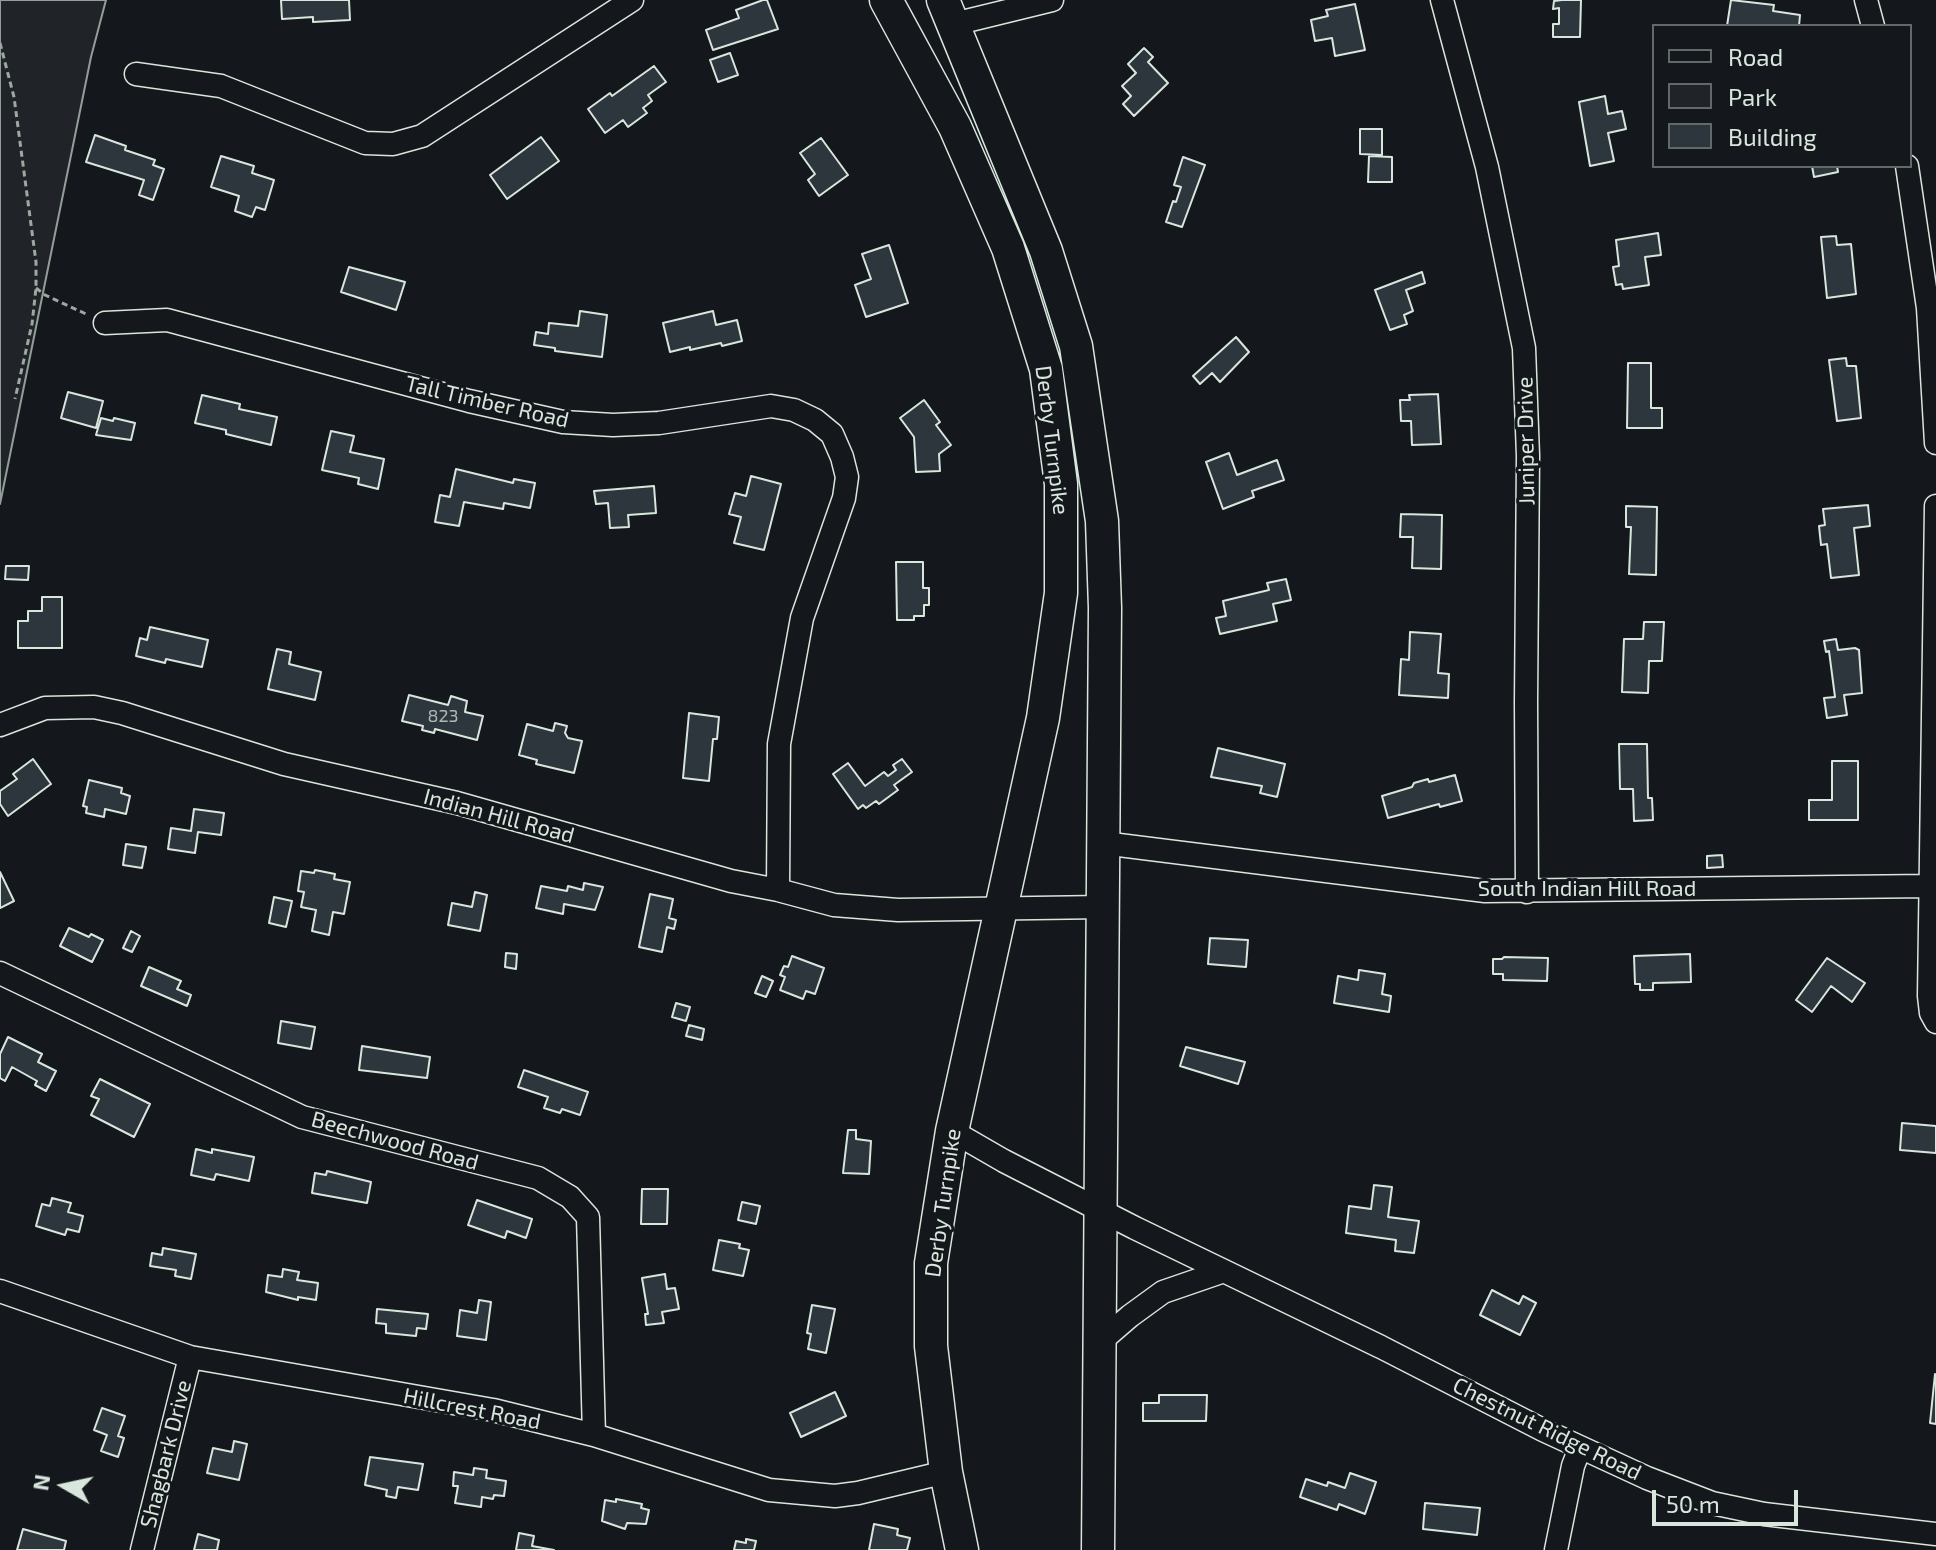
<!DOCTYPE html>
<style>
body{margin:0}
#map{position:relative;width:1936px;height:1550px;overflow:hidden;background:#14181c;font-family:"Exo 2",sans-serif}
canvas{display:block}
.legend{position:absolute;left:1652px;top:24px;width:260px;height:144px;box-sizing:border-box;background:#14181c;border:2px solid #626a69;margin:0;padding:10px 14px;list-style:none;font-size:24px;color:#d8e6dc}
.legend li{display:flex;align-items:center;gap:16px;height:40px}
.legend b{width:40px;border:2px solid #626a69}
.north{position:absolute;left:24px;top:1446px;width:80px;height:80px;-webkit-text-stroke:6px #14181c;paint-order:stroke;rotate:279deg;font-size:22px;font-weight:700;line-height:32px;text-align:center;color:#d8e6dc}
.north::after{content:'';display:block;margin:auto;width:28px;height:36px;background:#d8e6dc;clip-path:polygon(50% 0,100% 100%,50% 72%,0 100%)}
.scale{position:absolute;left:1652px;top:1490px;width:146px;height:36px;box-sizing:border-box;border:4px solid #d8e6dc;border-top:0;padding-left:10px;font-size:24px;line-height:28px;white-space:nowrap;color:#d8e6dc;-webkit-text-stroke:6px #14181c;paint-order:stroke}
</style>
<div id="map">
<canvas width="1936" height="1550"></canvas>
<ul class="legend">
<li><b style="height:10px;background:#14181c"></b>Road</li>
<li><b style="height:22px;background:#202428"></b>Park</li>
<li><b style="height:22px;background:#2c363c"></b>Building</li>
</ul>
<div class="north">N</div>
<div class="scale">50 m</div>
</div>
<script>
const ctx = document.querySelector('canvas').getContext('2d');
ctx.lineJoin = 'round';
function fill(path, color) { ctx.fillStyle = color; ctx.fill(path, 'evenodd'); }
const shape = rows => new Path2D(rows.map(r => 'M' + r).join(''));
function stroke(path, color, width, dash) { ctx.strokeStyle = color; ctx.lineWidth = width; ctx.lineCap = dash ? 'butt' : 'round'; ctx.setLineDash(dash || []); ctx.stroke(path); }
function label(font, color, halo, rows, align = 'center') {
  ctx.font = font + ' "Exo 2",sans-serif'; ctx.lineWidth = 6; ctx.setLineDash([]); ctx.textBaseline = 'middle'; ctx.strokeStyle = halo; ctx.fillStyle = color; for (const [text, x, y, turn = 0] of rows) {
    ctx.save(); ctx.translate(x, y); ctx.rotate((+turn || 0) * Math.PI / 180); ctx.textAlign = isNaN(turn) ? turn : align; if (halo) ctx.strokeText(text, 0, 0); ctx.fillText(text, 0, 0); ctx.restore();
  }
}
const green = shape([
 [0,0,106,0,91,57,0,504,0,0]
]);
const building = shape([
 [281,0,349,0,350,20,313,22,313,17,282,19,281,0],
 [763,0,767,0,778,29,713,50,706,30,739,18,736,10,763,0],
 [1562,0,1581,0,1580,37,1553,37,1553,24,1559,24,1559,8,1553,9,1554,1,1562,0],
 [1731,0,1774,5,1773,11,1800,15,1799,26,1727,26,1731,0],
 [1355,4,1365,50,1335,56,1332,38,1315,41,1311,20,1328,16,1326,10,1355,4],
 [1144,48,1153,57,1148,62,1168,83,1134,116,1123,104,1131,96,1122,86,1136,73,1128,64,1144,48],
 [730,53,738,75,718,82,710,60,730,53],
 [654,66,666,82,648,95,652,101,643,108,647,113,628,127,623,120,605,133,588,109,610,93,612,96,654,66],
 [1605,96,1608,114,1622,111,1626,129,1608,133,1614,161,1590,166,1579,102,1605,96],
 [1360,129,1382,129,1382,155,1360,154,1360,129],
 [95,135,126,146,125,150,155,160,153,165,164,169,153,200,139,195,144,180,86,162,95,135],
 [541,137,559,161,507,199,490,175,541,137],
 [821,138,848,175,819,196,808,180,815,174,800,153,821,138],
 [221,156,254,166,252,173,274,180,265,210,256,207,252,217,235,211,239,196,211,187,221,156],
 [1369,156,1392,157,1392,182,1368,182,1369,156],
 [1183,157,1205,165,1182,227,1166,222,1173,201,1176,202,1181,187,1174,185,1183,157],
 [1812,166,1837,166,1838,172,1814,177,1812,166],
 [1658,233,1661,255,1645,257,1649,285,1623,289,1622,284,1616,285,1613,267,1619,266,1616,240,1658,233],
 [1836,236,1837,245,1851,244,1856,294,1827,298,1821,237,1836,236],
 [889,245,908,303,866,317,855,285,871,279,862,254,889,245],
 [349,267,405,282,396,310,341,292,349,267],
 [1422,272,1425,283,1406,290,1413,311,1404,315,1407,324,1390,330,1375,290,1422,272],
 [580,311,607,315,602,357,555,351,555,348,534,345,536,332,548,334,549,323,578,326,580,311],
 [713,311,716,325,737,320,742,341,722,346,721,343,690,350,690,347,670,352,663,323,713,311],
 [1236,337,1249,352,1220,382,1212,373,1200,384,1193,376,1236,337],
 [1846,358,1847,366,1856,366,1861,418,1837,421,1829,360,1846,358],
 [1628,363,1651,363,1651,408,1662,408,1662,428,1627,428,1628,363],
 [68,392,103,401,96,428,61,418,68,392],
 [1438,394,1441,444,1412,445,1411,421,1401,421,1400,400,1410,400,1409,395,1438,394],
 [202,395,240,404,239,409,277,417,271,445,226,434,226,430,195,423,202,395],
 [924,400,940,422,936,425,951,445,939,454,940,471,916,472,914,437,900,418,924,400],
 [101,418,113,421,114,418,135,423,131,440,96,435,101,418],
 [331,431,354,436,350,452,384,459,378,489,358,484,359,478,322,470,331,431],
 [1229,453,1237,475,1277,460,1284,480,1252,491,1254,497,1223,509,1206,462,1229,453],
 [456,469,513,483,514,479,535,483,530,508,504,503,503,509,464,502,459,526,435,522,440,495,450,497,456,469],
 [751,476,781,484,764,550,734,543,741,517,729,514,735,493,746,496,751,476],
 [654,486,656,513,628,515,629,527,610,528,608,503,596,504,594,491,654,486],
 [1868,505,1870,526,1854,528,1859,575,1831,578,1827,544,1821,545,1819,526,1825,525,1823,509,1868,505],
 [1626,506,1657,507,1656,575,1629,574,1631,527,1626,527,1626,506],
 [1401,514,1442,515,1441,569,1412,568,1413,537,1400,537,1401,514],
 [896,562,923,562,923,588,929,588,929,605,924,605,924,616,914,616,914,620,897,620,896,562],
 [6,566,29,566,28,580,5,579,6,566],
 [1286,579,1291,600,1273,604,1277,621,1220,634,1216,618,1226,616,1223,601,1269,590,1267,583,1286,579],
 [42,597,62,597,62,648,18,648,18,621,28,621,28,611,42,611,42,597],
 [1644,622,1664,622,1662,661,1649,661,1648,693,1622,692,1624,639,1643,639,1644,622],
 [150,627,208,640,202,667,166,659,165,663,136,656,140,638,147,640,150,627],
 [1410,632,1441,634,1438,673,1449,674,1448,698,1399,695,1401,659,1409,660,1410,632],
 [1836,639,1838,650,1855,648,1859,650,1862,693,1844,695,1847,715,1827,718,1824,698,1835,697,1829,651,1826,652,1824,641,1836,639],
 [277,649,291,652,289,664,321,672,315,700,268,689,277,649],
 [409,695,448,705,451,696,467,701,465,712,483,716,477,740,435,729,434,733,422,730,423,726,402,721,409,695],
 [689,713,719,717,717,739,713,739,709,781,683,778,689,713],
 [555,723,567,726,565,733,568,738,582,741,574,773,536,764,537,760,519,755,527,724,553,731,555,723],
 [1619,744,1647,744,1648,798,1652,798,1653,820,1634,821,1633,789,1620,789,1619,744],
 [1218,748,1285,764,1277,797,1260,793,1262,786,1211,777,1218,748],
 [33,759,51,784,8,816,0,804,0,791,17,779,13,774,33,759],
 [902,759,912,772,894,785,898,790,879,804,876,801,866,808,863,805,858,809,833,774,848,763,865,786,884,772,888,776,896,770,893,765,902,759],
 [1832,761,1858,761,1858,820,1809,820,1809,800,1832,800,1832,761],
 [1455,775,1462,801,1440,807,1439,804,1388,818,1382,796,1412,787,1414,783,1428,779,1429,782,1455,775],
 [89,780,122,788,121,793,130,796,126,814,105,809,104,817,86,813,87,807,83,806,89,780],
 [194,809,224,813,221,835,198,832,195,853,168,849,171,828,191,831,194,809],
 [126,844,146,847,142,868,123,865,126,844],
 [1722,855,1723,867,1707,868,1707,856,1722,855],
 [315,870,335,874,334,879,350,882,344,914,333,912,329,935,312,931,316,910,301,907,304,892,298,891,301,871,314,873,315,870],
 [0,872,14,901,0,908,0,872],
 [584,883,603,887,595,910,564,904,563,914,536,908,541,886,567,891,568,886,583,890,584,883],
 [475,892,487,895,480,931,448,925,452,903,472,907,475,892],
 [650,894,673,899,669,918,676,920,674,929,667,927,662,952,639,947,650,894],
 [274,897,292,901,286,927,269,923,274,897],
 [69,928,89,937,91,934,103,940,92,962,60,946,69,928],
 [131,931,140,936,132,952,123,948,131,931],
 [1210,938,1248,940,1246,967,1208,964,1210,938],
 [506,953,517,954,516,969,505,967,506,953],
 [1690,954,1691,982,1653,983,1653,990,1640,990,1640,984,1635,984,1634,956,1690,954],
 [792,956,824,968,815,994,806,991,803,999,780,990,785,977,780,975,784,966,788,967,792,956],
 [1504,957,1548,958,1547,981,1503,980,1503,974,1493,974,1493,959,1502,959,1504,957],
 [1827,958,1865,983,1852,1002,1831,986,1812,1012,1796,1000,1827,958],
 [149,967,181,981,177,989,191,995,187,1006,141,986,149,967],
 [1359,970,1385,974,1382,994,1391,996,1389,1012,1334,1003,1338,976,1358,980,1359,970],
 [762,976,773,981,766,997,755,993,762,976],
 [676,1003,690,1007,686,1021,672,1017,676,1003],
 [281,1021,315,1027,311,1049,278,1043,281,1021],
 [689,1025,704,1029,702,1040,686,1036,689,1025],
 [8,1037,42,1054,38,1062,56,1071,46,1091,35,1085,37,1081,12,1067,5,1081,0,1078,0,1054,8,1037],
 [362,1046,430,1057,427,1078,359,1070,362,1046],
 [1186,1047,1245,1062,1238,1084,1180,1066,1186,1047],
 [524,1070,588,1092,580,1115,562,1109,560,1113,544,1108,548,1097,518,1087,524,1070],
 [100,1079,150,1104,134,1137,91,1115,99,1099,91,1096,100,1079],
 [1902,1123,1936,1126,1936,1153,1900,1150,1902,1123],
 [848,1130,856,1130,856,1139,871,1141,869,1174,843,1173,848,1130],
 [196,1149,212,1153,212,1149,254,1157,249,1181,216,1174,214,1180,191,1175,196,1149],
 [327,1171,371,1182,367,1203,312,1193,315,1173,326,1175,327,1171],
 [1374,1185,1392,1187,1388,1217,1419,1221,1414,1253,1395,1251,1396,1240,1346,1233,1349,1206,1371,1209,1374,1185],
 [642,1189,668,1189,667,1224,641,1224,642,1189],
 [52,1198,71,1203,68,1212,83,1216,79,1232,67,1229,65,1235,36,1226,42,1204,50,1206,52,1198],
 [477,1200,532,1219,526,1238,507,1231,505,1238,468,1225,477,1200],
 [742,1202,760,1206,756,1224,738,1220,742,1202],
 [719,1240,740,1244,739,1248,749,1250,743,1276,713,1270,719,1240],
 [163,1248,196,1254,191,1279,175,1276,176,1270,150,1266,152,1253,162,1255,163,1248],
 [283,1269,299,1272,297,1280,318,1283,316,1300,298,1297,298,1300,266,1292,268,1275,282,1277,283,1269],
 [665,1274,667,1289,675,1288,679,1309,662,1312,664,1323,646,1325,645,1314,648,1314,642,1278,665,1274],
 [1492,1290,1519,1304,1523,1296,1536,1303,1520,1335,1480,1315,1492,1290],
 [479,1300,491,1302,486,1340,457,1336,460,1310,477,1313,479,1300],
 [812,1305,835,1309,826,1353,808,1349,811,1334,807,1333,812,1305],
 [377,1309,428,1314,426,1329,417,1328,416,1336,386,1333,386,1324,376,1323,377,1309],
 [1935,1374,1936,1375,1936,1424,1930,1423,1935,1374],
 [835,1392,846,1416,801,1437,790,1413,835,1392],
 [1159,1395,1207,1395,1206,1421,1143,1421,1143,1403,1159,1403,1159,1395],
 [102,1408,125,1416,118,1436,124,1438,118,1457,101,1451,107,1435,94,1430,102,1408],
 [234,1441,247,1444,239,1480,207,1473,213,1448,232,1452,234,1441],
 [370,1457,423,1464,418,1490,398,1487,396,1498,386,1496,387,1490,365,1485,370,1457],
 [474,1468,487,1470,486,1478,506,1481,504,1496,494,1495,493,1499,482,1497,481,1507,455,1503,458,1486,453,1486,454,1472,473,1475,474,1468],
 [1350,1473,1376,1482,1365,1514,1339,1504,1337,1510,1300,1497,1306,1479,1327,1486,1328,1482,1345,1488,1350,1473],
 [616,1499,642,1504,641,1508,649,1510,646,1524,627,1523,625,1529,602,1521,605,1500,616,1502,616,1499],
 [1425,1503,1480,1508,1477,1535,1423,1529,1425,1503],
 [874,1524,898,1529,897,1535,910,1538,907,1550,869,1550,874,1524],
 [23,1529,66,1541,64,1550,17,1550,23,1529],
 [519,1533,534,1536,532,1546,554,1550,516,1550,519,1533],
 [198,1534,219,1540,217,1550,194,1550,198,1534],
 [746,1539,756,1541,754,1550,734,1550,736,1541,746,1543,746,1539]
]);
const path = shape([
 [0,43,14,97,36,262,36,288,32,324,15,399],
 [36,288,45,295,86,314]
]);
const minor = shape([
 [1442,0,1487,167,1524,348,1528,456,1526,702,1527,892],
 [1866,0,1873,26],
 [954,24,1052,0],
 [136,74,221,86,365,143,393,144,422,136,632,0],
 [1907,166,1928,308,1936,443],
 [105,323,167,320,469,401,563,422,613,425,659,423,771,406,794,410,815,420,832,434,842,457,847,477,844,498,802,618,779,744,778,890],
 [1936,506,1929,996,1931,1013,1936,1022],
 [0,725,45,708,94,707,122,713,284,764,457,803,731,881,778,890,834,905,898,910,1103,907],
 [1103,843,1485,891,1929,886],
 [0,973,302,1117,538,1178,570,1197,588,1217,594,1435],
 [952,1131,1004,1161,1135,1228,1381,1347,1543,1430,1647,1478,1712,1503,1764,1514,1936,1534],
 [0,1291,190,1357,493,1410,594,1435,769,1490,835,1496,858,1493,946,1472],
 [1101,1341,1130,1316,1163,1292,1224,1271],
 [142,1550,190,1357],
 [1556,1550,1573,1466,1580,1448]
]);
const highway = shape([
 [886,0,955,127,1008,248,1046,369,1061,484,1061,593,1043,718,952,1131,931,1263,931,1346,946,1472,962,1550],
 [943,0,1046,251,1076,346,1102,521,1105,608,1098,1550]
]);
const numberNames = [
 ["823",443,716]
];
const streetNames = [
 ["Tall Timber Road",487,402,13],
 ["Derby Turnpike",1052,440,83],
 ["Juniper Drive",1526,441,-91],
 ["Indian Hill Road",499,816,15],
 ["South Indian Hill Road",1587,889],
 ["Beechwood Road",395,1141,15],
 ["Derby Turnpike",943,1203,-82],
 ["Hillcrest Road",472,1409,11],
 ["Chestnut Ridge Road",1547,1429,26],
 ["Shagbark Drive",166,1454,-76]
];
fill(green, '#202428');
stroke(green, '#939e99', 2);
fill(building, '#2c363c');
stroke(building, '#d8e6dc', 2);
stroke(minor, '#d8e6dc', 25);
stroke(highway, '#d8e6dc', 35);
stroke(path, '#9da8a2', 3, [6, 4]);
stroke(minor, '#14181c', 22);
stroke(highway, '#14181c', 32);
label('18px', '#adbab4', null, numberNames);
label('22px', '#d8e6dc', '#14181c', streetNames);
</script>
